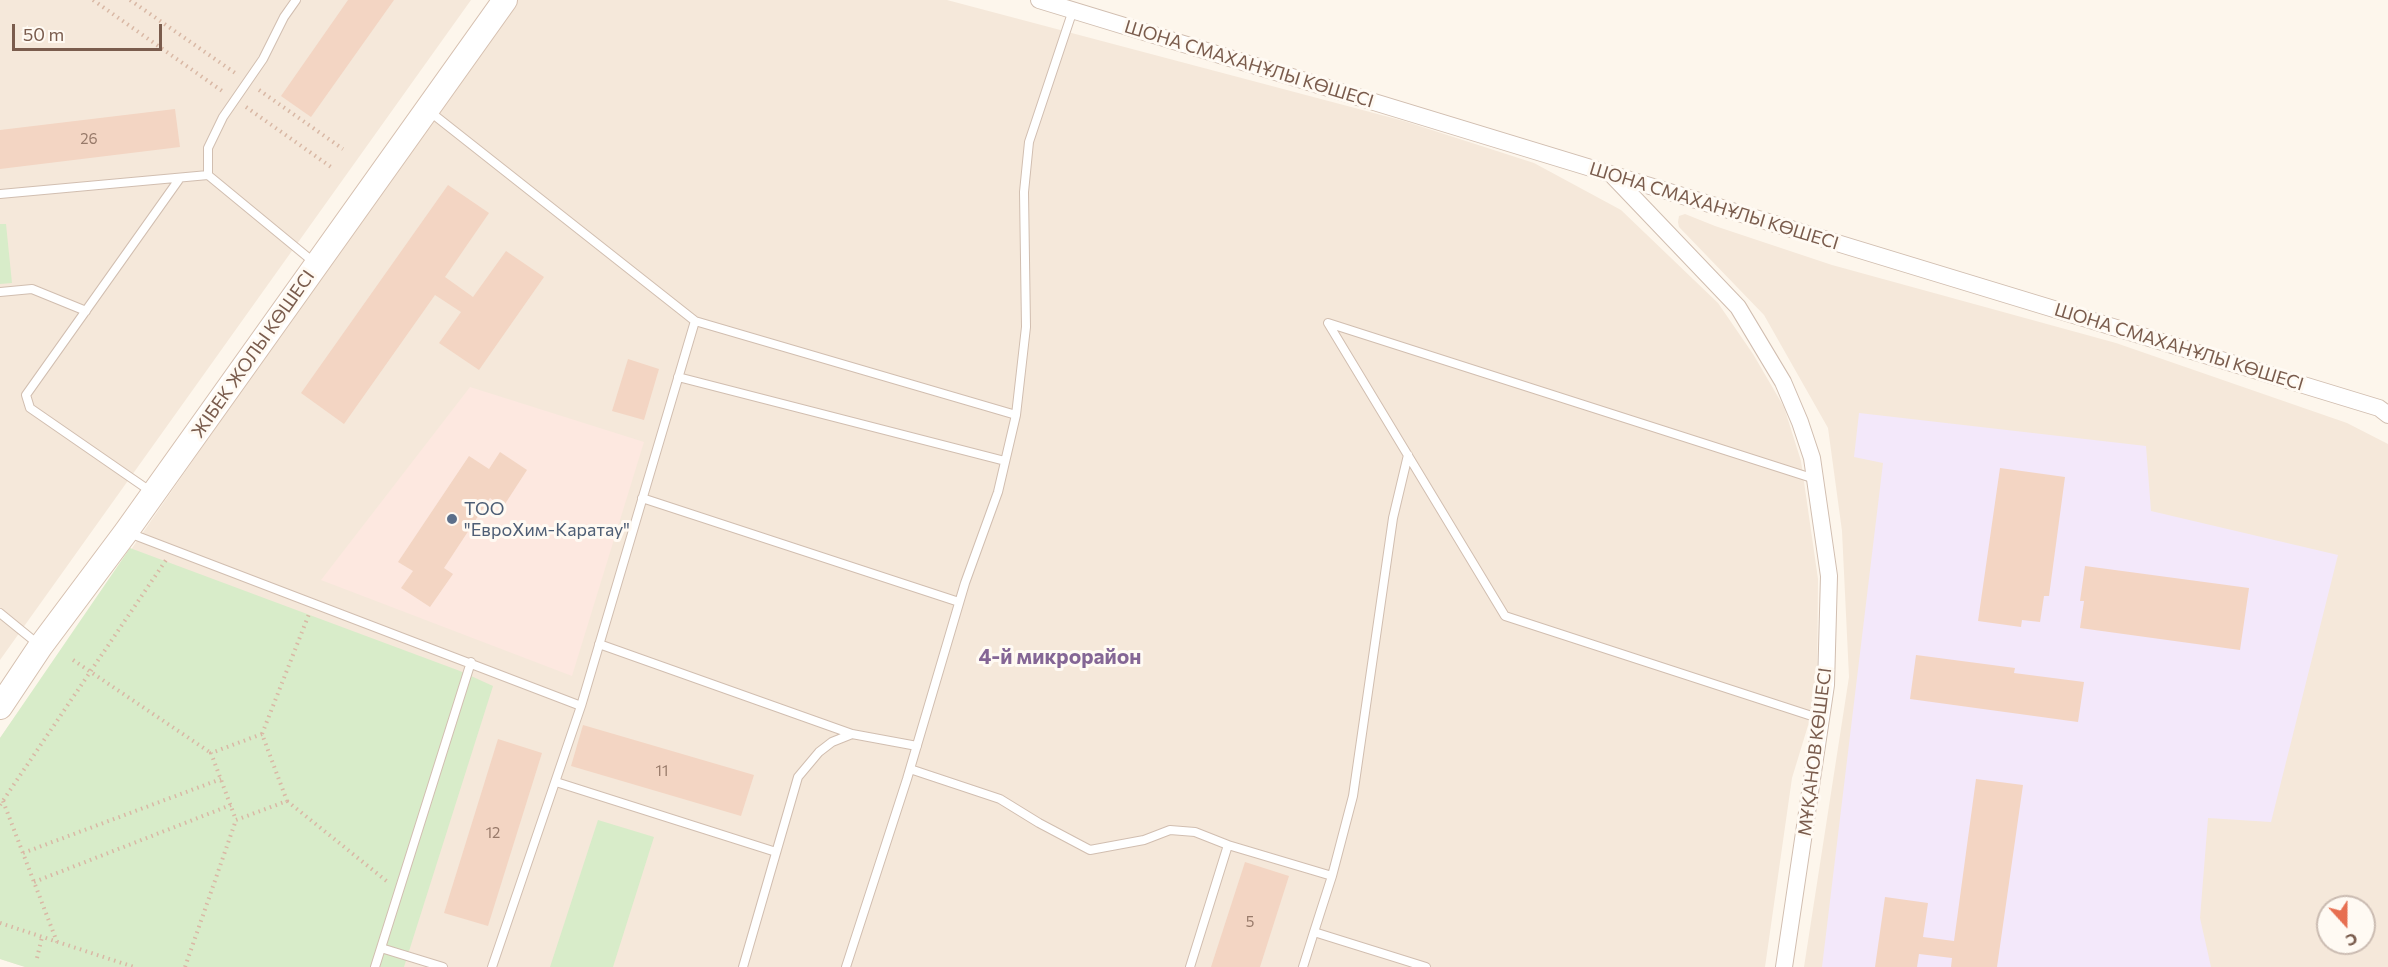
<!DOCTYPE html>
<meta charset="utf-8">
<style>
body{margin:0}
#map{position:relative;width:2388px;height:967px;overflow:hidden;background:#fdf6ec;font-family:Commissioner,sans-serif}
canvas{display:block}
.north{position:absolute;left:2316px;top:895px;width:60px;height:60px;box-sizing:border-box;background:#fffaf3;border:2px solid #cabbb1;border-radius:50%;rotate:159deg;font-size:16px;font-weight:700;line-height:24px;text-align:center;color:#7a5c4d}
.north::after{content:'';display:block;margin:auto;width:21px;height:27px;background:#e76f51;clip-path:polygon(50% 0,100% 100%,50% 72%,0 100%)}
.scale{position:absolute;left:12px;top:24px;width:150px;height:27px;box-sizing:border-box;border:3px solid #7a5c4d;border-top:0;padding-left:8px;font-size:18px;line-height:21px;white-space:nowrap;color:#7a5c4d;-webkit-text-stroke:4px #fffaf3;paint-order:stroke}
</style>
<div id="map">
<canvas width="2388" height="967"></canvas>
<div class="north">С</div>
<div class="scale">50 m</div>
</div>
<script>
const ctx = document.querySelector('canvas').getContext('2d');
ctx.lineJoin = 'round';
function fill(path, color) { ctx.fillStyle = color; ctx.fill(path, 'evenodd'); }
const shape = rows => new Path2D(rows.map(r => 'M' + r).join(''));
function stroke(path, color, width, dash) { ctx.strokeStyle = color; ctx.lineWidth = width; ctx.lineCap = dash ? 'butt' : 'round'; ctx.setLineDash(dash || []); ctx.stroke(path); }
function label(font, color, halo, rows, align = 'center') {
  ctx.font = font + ' Commissioner,sans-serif'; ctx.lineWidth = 6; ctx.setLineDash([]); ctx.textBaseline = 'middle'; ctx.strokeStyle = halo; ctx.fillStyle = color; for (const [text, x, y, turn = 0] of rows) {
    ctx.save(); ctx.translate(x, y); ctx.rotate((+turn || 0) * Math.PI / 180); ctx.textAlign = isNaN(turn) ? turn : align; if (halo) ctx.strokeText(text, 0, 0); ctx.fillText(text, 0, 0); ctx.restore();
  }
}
const residential = shape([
 [0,0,471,0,0,660],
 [513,0,947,0,1404,121,1534,163,1621,210,1718,303,1753,354,1784,407,1801,461,1818,579,1817,696,1792,778,1765,967,25,967,0,959,0,738],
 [1685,214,1715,226,1832,265,2116,343,2347,423,2388,444,2388,967,1804,967,1849,677,1842,531,1828,428,1764,315,1679,227,1678,222,1679,216],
 [2328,907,2364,907,2364,943,2328,943]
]);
const commercial = shape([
 [470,387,644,442,572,676,321,580]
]);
const education = shape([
 [1859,413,2146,446,2151,511,2338,555,2271,822,2208,818,2200,918,2211,967,1822,967,1883,463,1854,457]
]);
const green = shape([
 [0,224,6,224,12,283,0,284],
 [130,548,460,671,493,686,404,967,25,967,0,959,0,738],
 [598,820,654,837,613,967,550,967]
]);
const building = shape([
 [348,0,394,0,311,117,281,96],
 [175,109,180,147,0,169,0,130],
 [448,185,489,213,445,277,473,297,506,251,544,277,479,370,439,343,461,312,435,295,344,424,301,393],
 [628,359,659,369,644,420,612,411],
 [500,452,527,470,503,507,490,498,444,568,453,574,430,607,401,588,413,571,398,562,469,456,489,469],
 [2000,468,2065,477,2049,596,2044,596,2040,622,2022,620,2021,627,1978,621],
 [2085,566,2249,588,2240,650,2080,628,2084,601,2080,601],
 [1916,655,2015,668,2014,673,2084,682,2078,722,1910,699],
 [583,725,754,775,741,816,571,766],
 [498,739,542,753,488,926,444,913],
 [1976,779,2023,785,1997,967,1951,967,1952,958,1919,954,1917,967,1875,967,1885,897,1928,903,1923,937,1954,941],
 [1245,862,1289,876,1260,967,1211,967]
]);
const path = shape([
 [93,0,225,93],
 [130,0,238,75],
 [259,90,343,149],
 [246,107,331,167],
 [73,660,211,753],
 [262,734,211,753,236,820,287,801,262,734,309,614],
 [3,801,57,942],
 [287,801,389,883],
 [0,805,166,560],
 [23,853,221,779],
 [34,882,231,805],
 [0,923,134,967],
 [37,958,42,937],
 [185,967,236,820]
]);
const service = shape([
 [429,111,695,321],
 [208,175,208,148,223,117,263,59,284,17,296,0],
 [0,194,208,175,316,264],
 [0,292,32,289,86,311],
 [678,377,1005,461],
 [1815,479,1328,323,1505,616,1821,719],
 [153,493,30,408,26,395,180,178],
 [642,498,959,602],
 [129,533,581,706,492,967],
 [0,613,38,644],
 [599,644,852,734],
 [581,706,695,321,1016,415],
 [910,769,1000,799,1039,823,1090,850,1144,840,1170,830,1195,832,1228,845],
 [556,782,776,852],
 [1332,876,1353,796,1393,518,1408,455],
 [381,948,443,967],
 [375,967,471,662],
 [743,967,798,777,819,752,832,742,852,734,917,746],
 [846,967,907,779,965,583,998,492,1016,415,1026,327,1024,192,1029,142,1073,10],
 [1190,967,1228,845,1332,876,1314,932],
 [1303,967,1314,932,1426,967]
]);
const minor = shape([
 [1039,0,2379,408,2388,415],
 [1612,175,1738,307,1783,382,1800,422,1812,458,1829,576,1826,685,1784,967]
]);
const secondary = shape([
 [0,707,40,647,126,532,505,0]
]);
const markers = [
 [452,519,6,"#5c6f8a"]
];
const numberNames = [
 ["26",89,139],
 ["11",662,771],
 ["12",493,833],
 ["5",1250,922]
];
const streetNames = [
 ["ШОНА СМАХАНҰЛЫ КӨШЕСІ",1249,64,17],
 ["ШОНА СМАХАНҰЛЫ КӨШЕСІ",1714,206,17],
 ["ШОНА СМАХАНҰЛЫ КӨШЕСІ",2179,347,17],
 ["ЖІБЕК ЖОЛЫ КӨШЕСІ",253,354,-55],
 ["МҰҚАНОВ КӨШЕСІ",1815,752,-83]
];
const serviceNames = [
 ["ТОО",464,509],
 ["\"ЕвроХим-Каратау\"",464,530]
];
const quarterNames = [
 ["4-й микрорайон",1060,657]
];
fill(residential, '#f5e8da');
fill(commercial, '#fde8e0');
fill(education, '#f3e8fa');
fill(green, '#d8ecc9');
fill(building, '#f3d5c3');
stroke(service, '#d1beb0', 10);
stroke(minor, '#d1beb0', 18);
stroke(secondary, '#d6c0b0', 26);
stroke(path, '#d9b8a5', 4, [1.5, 4.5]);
stroke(service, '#fff', 8);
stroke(minor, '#fff', 16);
stroke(secondary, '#fff', 24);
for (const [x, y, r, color] of markers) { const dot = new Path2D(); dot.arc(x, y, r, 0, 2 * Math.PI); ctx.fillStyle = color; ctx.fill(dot); stroke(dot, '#fffaf3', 2); }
label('15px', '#987a6a', null, numberNames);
label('18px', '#7a5c4d', '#fffaf3', streetNames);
label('18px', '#4e5e75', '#fffaf3', serviceNames, 'left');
label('bold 21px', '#846695', '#fffaf3', quarterNames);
</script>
